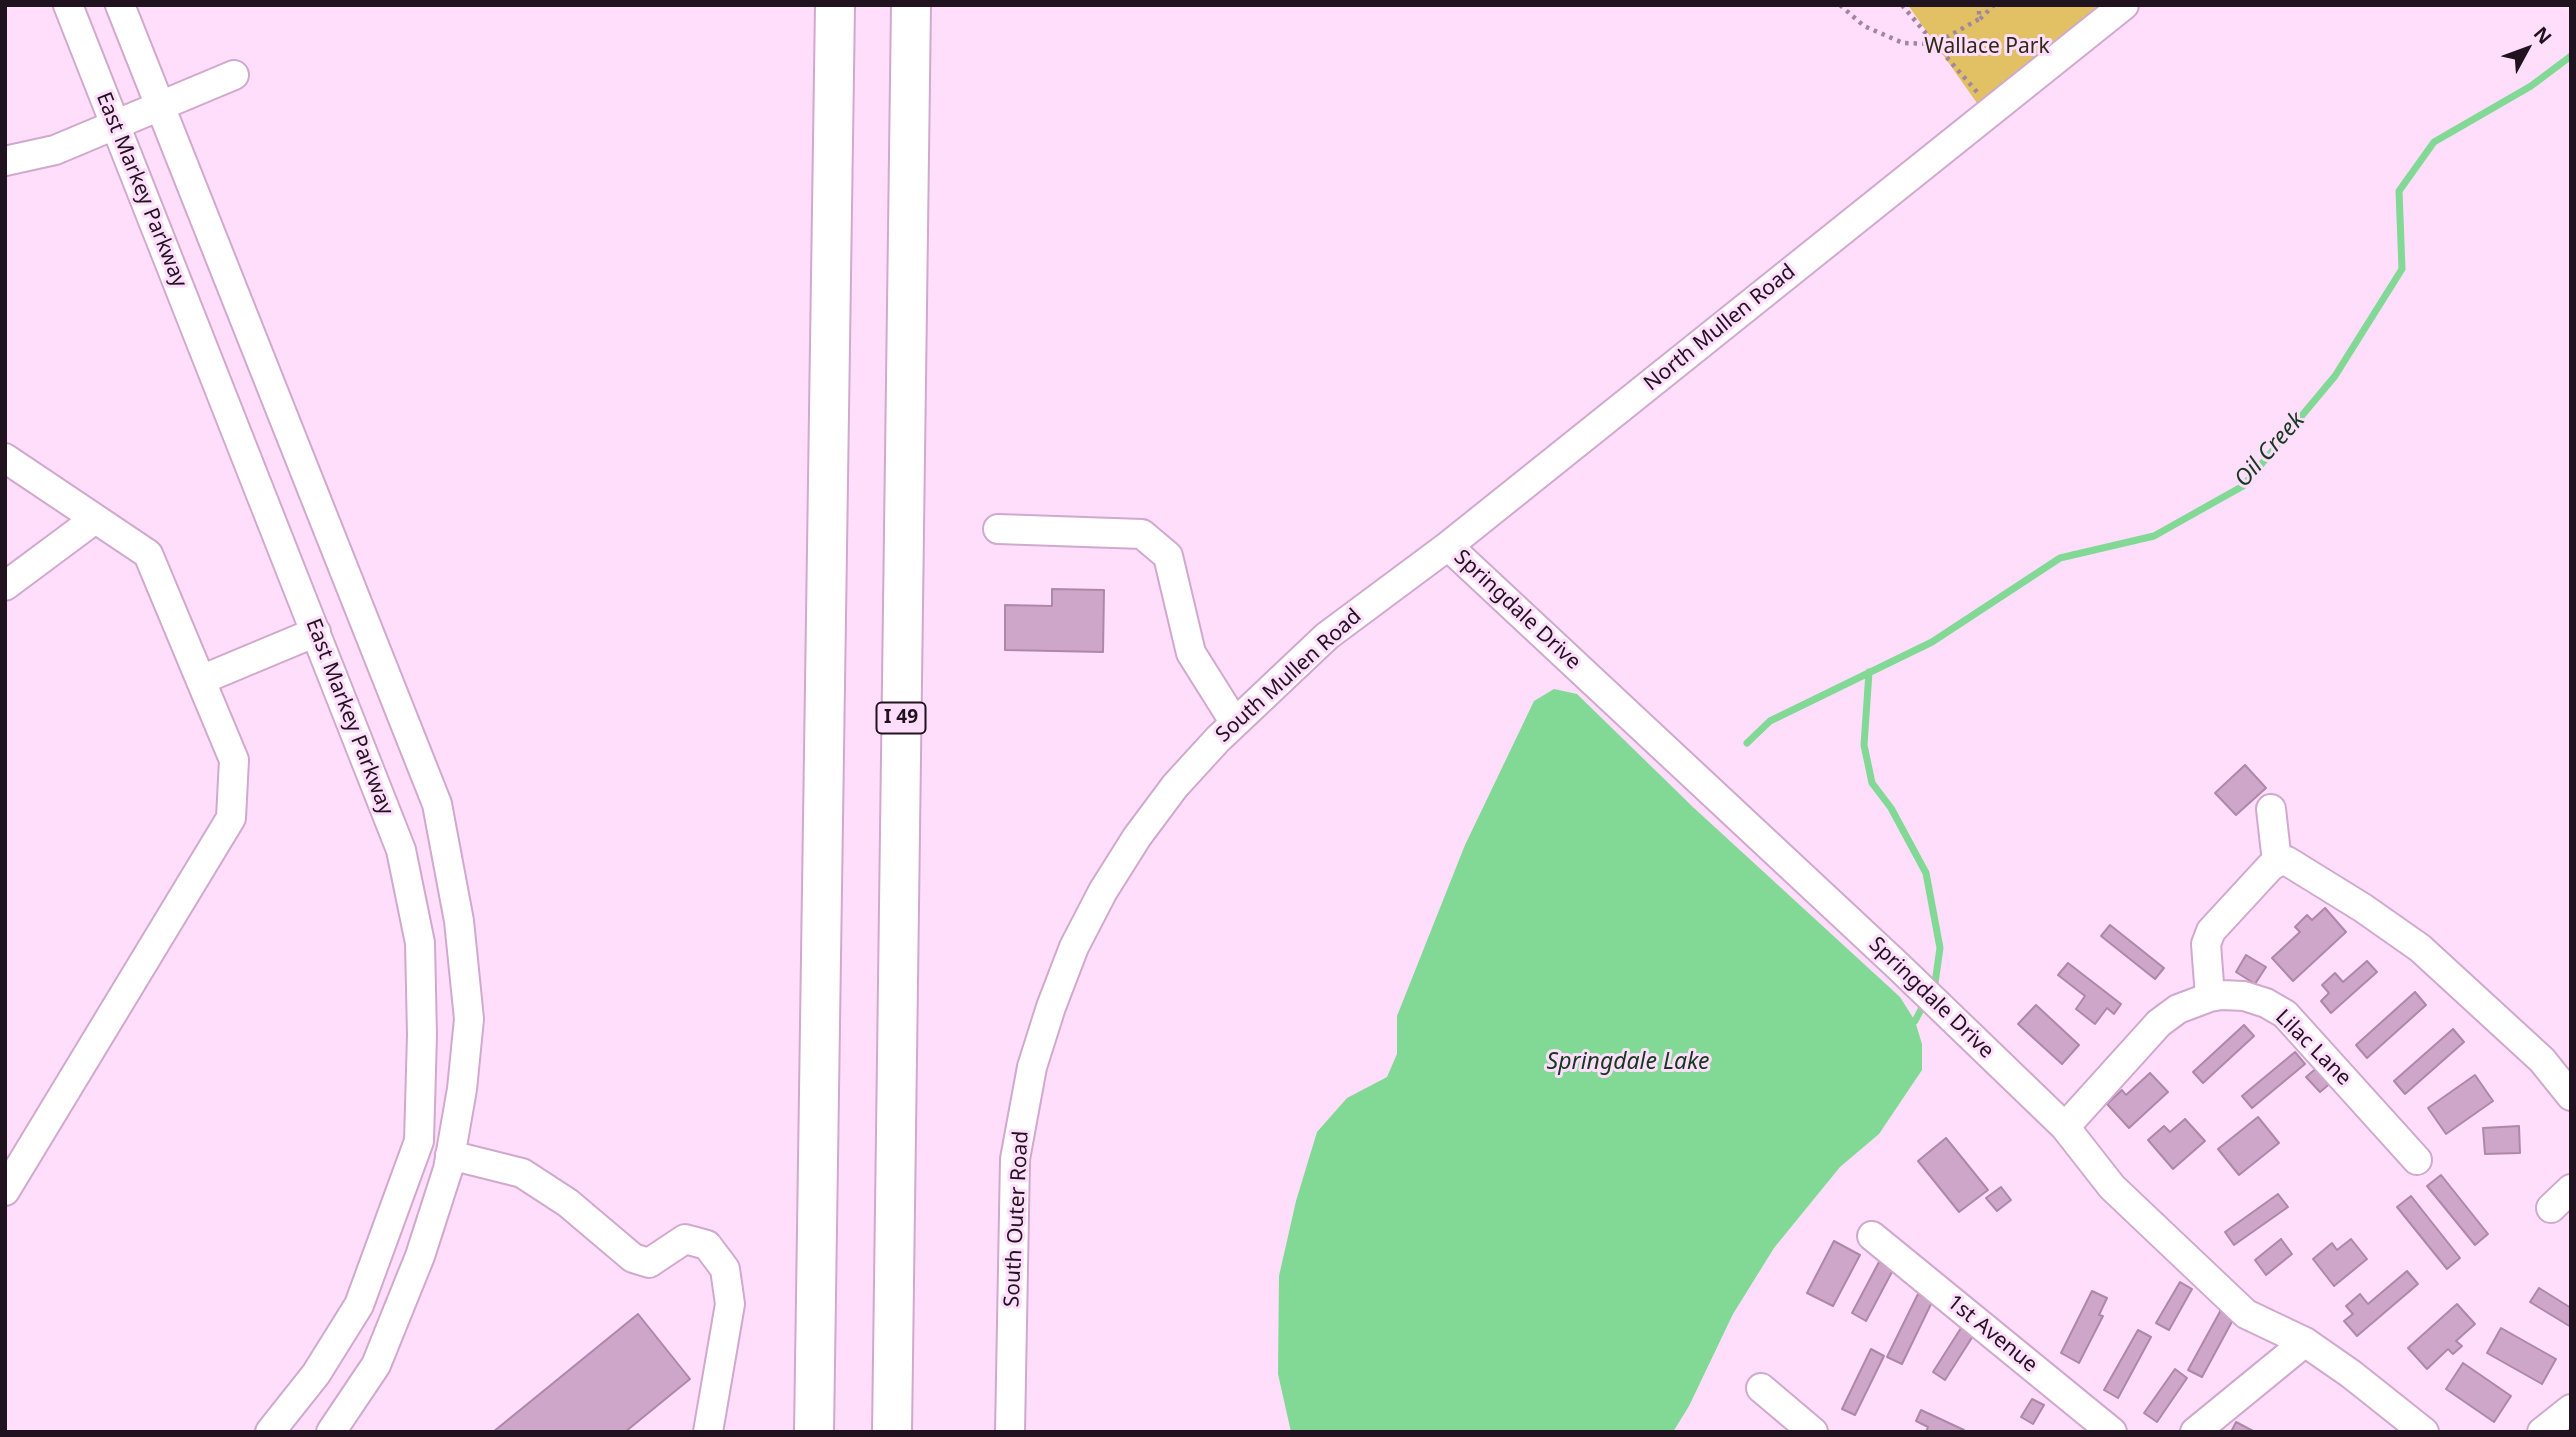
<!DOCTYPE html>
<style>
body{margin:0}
#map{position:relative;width:2576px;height:1437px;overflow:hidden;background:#ffdefb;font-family:"Noto Sans",sans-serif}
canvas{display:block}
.frame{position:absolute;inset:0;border:7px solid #21121f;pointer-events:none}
.north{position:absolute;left:2492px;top:14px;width:70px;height:70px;-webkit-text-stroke:5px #ffdefb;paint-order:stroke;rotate:49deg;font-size:19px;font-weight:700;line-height:28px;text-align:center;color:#21121f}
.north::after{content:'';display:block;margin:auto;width:24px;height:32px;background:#21121f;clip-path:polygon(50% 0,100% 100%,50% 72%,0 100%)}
</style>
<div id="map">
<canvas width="2576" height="1437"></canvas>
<div class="frame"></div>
<div class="north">N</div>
</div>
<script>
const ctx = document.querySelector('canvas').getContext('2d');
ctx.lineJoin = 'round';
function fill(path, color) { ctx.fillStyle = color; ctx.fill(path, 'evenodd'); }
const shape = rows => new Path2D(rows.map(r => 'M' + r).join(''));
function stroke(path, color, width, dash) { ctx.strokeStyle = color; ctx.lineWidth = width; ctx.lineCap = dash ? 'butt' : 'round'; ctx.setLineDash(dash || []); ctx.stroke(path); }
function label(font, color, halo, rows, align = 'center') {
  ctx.font = font + ' "Noto Sans",sans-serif'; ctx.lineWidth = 6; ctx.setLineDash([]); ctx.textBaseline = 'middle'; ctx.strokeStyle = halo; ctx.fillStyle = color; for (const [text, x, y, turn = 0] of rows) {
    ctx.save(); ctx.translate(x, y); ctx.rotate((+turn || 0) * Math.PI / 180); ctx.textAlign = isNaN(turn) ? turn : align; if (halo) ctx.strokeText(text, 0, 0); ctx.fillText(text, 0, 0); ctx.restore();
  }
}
const green = shape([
 [1908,5,2105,5,1979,106]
]);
const water = shape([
 [1554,689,1577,694,1694,808,1900,997,1915,1021,1922,1044,1922,1070,1879,1134,1840,1167,1774,1248,1733,1314,1689,1406,1673,1432,1291,1432,1278,1374,1279,1276,1296,1201,1317,1132,1347,1098,1387,1077,1397,1054,1397,1016,1465,845,1534,701]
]);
const stream = shape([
 [1869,672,1864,745,1872,783,1891,808,1926,873,1940,948,1935,983,1931,989],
 [1747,743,1770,721,1932,642,2060,558,2154,536,2243,486,2335,376,2402,269,2399,191,2434,142,2531,86,2571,56],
 [1915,1021,1926,1000]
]);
const building = shape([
 [1052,589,1104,590,1103,652,1005,650,1005,605,1052,606,1052,589],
 [2245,765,2266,788,2236,815,2215,793,2245,765],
 [2325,908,2346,932,2293,981,2272,958,2300,932,2295,927,2307,915,2312,920,2325,908],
 [2110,925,2164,968,2155,979,2101,936,2110,925],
 [2246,955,2266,967,2255,984,2236,972,2246,955],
 [2367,961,2377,972,2331,1013,2321,1001,2329,993,2322,985,2335,973,2343,982,2367,961],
 [2068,963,2121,1004,2114,1014,2107,1008,2095,1024,2076,1009,2085,996,2058,975,2068,963],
 [2415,992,2426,1005,2367,1058,2356,1045,2415,992],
 [2036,1005,2079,1045,2062,1064,2018,1024,2036,1005],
 [2244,1025,2254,1036,2203,1083,2193,1072,2244,1025],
 [2453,1029,2464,1042,2405,1094,2394,1081,2453,1029],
 [2295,1052,2305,1064,2252,1108,2242,1096,2295,1052],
 [2319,1066,2333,1081,2320,1092,2306,1077,2319,1066],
 [2150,1073,2168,1092,2129,1128,2107,1104,2122,1090,2126,1095,2150,1073],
 [2475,1075,2493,1101,2446,1134,2428,1108,2475,1075],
 [2258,1117,2279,1143,2239,1175,2218,1149,2258,1117],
 [2185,1119,2205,1141,2173,1169,2148,1140,2164,1126,2170,1132,2185,1119],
 [2519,1126,2520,1153,2485,1154,2483,1128,2519,1126],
 [1946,1138,1988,1190,1959,1212,1918,1161,1946,1138],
 [2441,1175,2488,1234,2475,1245,2427,1186,2441,1175],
 [2001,1187,2011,1200,1997,1211,1986,1198,2001,1187],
 [2278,1194,2288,1207,2234,1245,2225,1232,2278,1194],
 [2411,1196,2460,1258,2447,1269,2397,1207,2411,1196],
 [2281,1239,2292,1254,2266,1275,2255,1260,2281,1239],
 [2351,1239,2367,1259,2334,1286,2313,1259,2332,1243,2337,1250,2351,1239],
 [1834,1241,1860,1255,1833,1306,1807,1293,1834,1241],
 [1879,1262,1893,1270,1866,1321,1852,1313,1879,1262],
 [2407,1271,2418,1284,2357,1336,2344,1321,2353,1314,2346,1306,2360,1294,2368,1304,2407,1271],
 [2180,1282,2192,1289,2169,1330,2156,1323,2180,1282],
 [2539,1288,2571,1308,2571,1327,2530,1302,2539,1288],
 [2092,1291,2107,1298,2099,1315,2103,1316,2079,1363,2061,1353,2092,1291],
 [1918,1294,1932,1302,1902,1364,1887,1357,1918,1294],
 [2457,1304,2475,1324,2456,1341,2462,1346,2453,1354,2448,1349,2427,1369,2408,1348,2457,1304],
 [2222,1308,2235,1316,2202,1377,2188,1370,2222,1308],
 [638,1314,690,1379,625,1432,493,1432,638,1314],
 [1961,1328,1973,1336,1945,1380,1933,1372,1961,1328],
 [2501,1328,2556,1359,2542,1384,2487,1353,2501,1328],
 [2138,1330,2151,1337,2118,1398,2104,1390,2138,1330],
 [1871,1349,1884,1356,1855,1415,1842,1409,1871,1349],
 [2463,1363,2511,1396,2494,1422,2446,1389,2463,1363],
 [2175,1369,2187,1378,2157,1422,2144,1413,2175,1369],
 [2032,1399,2044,1405,2033,1424,2021,1417,2032,1399],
 [1921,1410,1964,1430,1963,1432,1926,1432,1928,1427,1916,1421,1921,1410],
 [2236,1422,2255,1432,2231,1432,2236,1422]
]);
const path = shape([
 [1840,5,1864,26,1903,43,1935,44],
 [1902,5,1934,43],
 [1980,19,1994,5],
 [1977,92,1935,44,1979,19,1979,5]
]);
const minor = shape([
 [68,5,401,850,420,943,422,1035,419,1141,359,1305,316,1374,270,1432],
 [120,5,437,804,459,921,469,1019,462,1089,448,1169,420,1256,376,1365,331,1432],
 [5,161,55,150,234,75],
 [5,458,148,554,234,760,231,818,5,1191],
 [998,529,1142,534,1168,556,1191,653,1235,723],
 [1448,546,1898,966,2065,1127,2112,1187,2246,1314,2305,1342,2351,1374,2424,1432],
 [5,586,95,519],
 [201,680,316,632],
 [2271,809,2277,862],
 [2210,997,2206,944,2211,931,2270,867,2277,862,2287,861,2363,908,2420,948,2542,1060,2571,1096],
 [2065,1127,2159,1023,2178,1009,2210,997,2221,995,2244,996,2266,1003,2285,1014,2417,1160],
 [450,1155,522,1173,568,1203,633,1258,649,1263,685,1239,707,1245,725,1269,730,1304,708,1432],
 [2551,1208,2571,1189],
 [1872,1236,2112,1432],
 [1761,1388,1813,1432],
 [1010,1432,1015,1159,1032,1067,1051,1007,1074,947,1103,891,1137,837,1175,786,1218,739,1327,636,1448,546,2124,5],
 [2195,1432,2305,1342],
 [2542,1432,2571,1409]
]);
const highway = shape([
 [814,1432,835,5],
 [892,1432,911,5]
]);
const shields = [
 [901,718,49]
];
const shieldNames = [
 ["I 49",901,718]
];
const parkNames = [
 ["Wallace Park",1987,47]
];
const streetNames = [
 ["East Markey Parkway",141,190,68],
 ["North Mullen Road",1720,328,-39],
 ["Springdale Drive",1517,610,43],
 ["South Mullen Road",1289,676,-42],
 ["East Markey Parkway",349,717,69],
 ["Springdale Drive",1931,998,44],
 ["Lilac Lane",2313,1048,45],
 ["South Outer Road",1017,1219,-87],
 ["1st Avenue",1992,1334,39]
];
const waterNames = [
 ["Oil Creek",2270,450,-48],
 ["Springdale Lake",1628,1062]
];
fill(green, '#e2c165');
fill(water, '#82d895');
stroke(stream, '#82d895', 7);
fill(building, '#cea6c9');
stroke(building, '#ae87a9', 2);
stroke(minor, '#d0a9cc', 32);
stroke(highway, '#d0a9cc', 42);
stroke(path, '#a0879d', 4.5, [3.5, 5]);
stroke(minor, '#fff', 28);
stroke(highway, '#fff', 38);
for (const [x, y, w] of shields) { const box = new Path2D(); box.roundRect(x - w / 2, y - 15.5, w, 31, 5); ctx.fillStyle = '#ffdefb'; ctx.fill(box); stroke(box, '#21121f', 2); }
label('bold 19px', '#21121f', null, shieldNames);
label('21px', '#2f2917', '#ffdefb', parkNames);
label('21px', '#21121f', '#ffdefb', streetNames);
label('italic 23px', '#15381e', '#ffdefb', waterNames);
</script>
